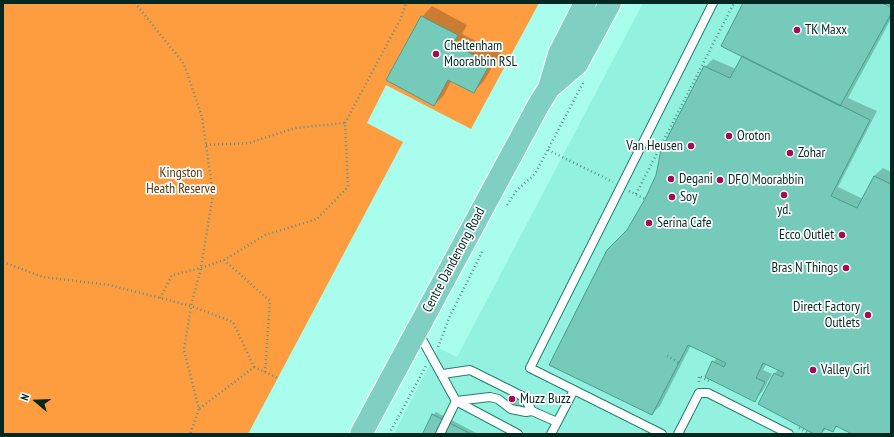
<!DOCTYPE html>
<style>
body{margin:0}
#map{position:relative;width:894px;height:437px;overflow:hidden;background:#a9fdec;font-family:"PT Sans Narrow",sans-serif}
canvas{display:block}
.frame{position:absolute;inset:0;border:4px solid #032822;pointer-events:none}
.north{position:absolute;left:16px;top:381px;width:40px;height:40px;-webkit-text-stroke:3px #fff;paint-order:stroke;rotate:289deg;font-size:11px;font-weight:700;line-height:16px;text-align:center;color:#032822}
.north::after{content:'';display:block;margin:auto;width:14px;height:18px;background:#032822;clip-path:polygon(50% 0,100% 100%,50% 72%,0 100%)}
</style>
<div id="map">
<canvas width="894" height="437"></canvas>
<div class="frame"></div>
<div class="north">N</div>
</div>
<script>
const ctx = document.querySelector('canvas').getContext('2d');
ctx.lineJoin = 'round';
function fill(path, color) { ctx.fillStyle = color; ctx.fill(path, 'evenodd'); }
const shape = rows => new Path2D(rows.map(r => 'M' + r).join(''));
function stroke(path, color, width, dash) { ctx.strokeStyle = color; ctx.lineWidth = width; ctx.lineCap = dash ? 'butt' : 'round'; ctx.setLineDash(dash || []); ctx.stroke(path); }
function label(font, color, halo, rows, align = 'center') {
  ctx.font = font + ' "PT Sans Narrow",sans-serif'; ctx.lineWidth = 3.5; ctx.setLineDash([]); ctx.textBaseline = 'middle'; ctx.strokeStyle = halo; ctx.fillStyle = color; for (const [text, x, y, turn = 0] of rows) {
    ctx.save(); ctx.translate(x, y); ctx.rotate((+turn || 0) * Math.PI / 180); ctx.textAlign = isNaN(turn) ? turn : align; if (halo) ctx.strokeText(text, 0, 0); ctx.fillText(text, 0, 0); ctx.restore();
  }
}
const built = shape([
 [643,3,891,3,891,434,394,434,438,348,457,357]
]);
const green = shape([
 [3,3,539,3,471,129,386,85,367,123,403,142,248,434,3,434]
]);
const shadow = shape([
 [744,3,891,3,891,19,848,98,877,111,838,187,863,199,874,176,883,168,891,172,891,434,853,434,838,425,832,431,827,428,821,434,816,434,775,373,779,369,767,363,763,370,772,374,762,392,754,400,713,362,717,358,691,345,660,406,652,414,646,200,705,67,713,59,736,69,743,56],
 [432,6,467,25,462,34,500,53,484,81,473,92,451,81,444,95,434,105,422,17],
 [436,412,478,434,428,434,433,415]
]);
const building = shape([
 [743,3,882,3,891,7,891,14,840,106,721,46,743,3],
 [421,16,458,35,453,44,490,64,474,93,448,80,434,106,386,80,421,16],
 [742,56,870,120,831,196,857,208,874,176,891,184,891,434,852,434,836,426,833,432,824,428,821,434,814,434,758,404,774,373,782,377,784,373,763,363,756,378,765,382,755,402,705,377,712,361,724,367,726,363,688,345,652,415,549,365,607,250,627,230,645,199,656,175,661,150,704,66,730,78,742,56],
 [510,395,523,402,519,409,506,403,510,395],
 [432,414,471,434,425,434,423,433,432,414]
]);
const path = shape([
 [135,3,184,64,202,117,213,194,201,268,191,306,184,350,199,409,190,434],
 [345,123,401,18,406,3],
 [206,145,249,143,295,128,345,123,348,187,317,219,265,235,224,260],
 [548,150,613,182],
 [629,191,645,199],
 [636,194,734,3],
 [507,205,517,190,535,174,583,83],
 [3,262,43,277,110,285,191,306,233,322,254,367,199,409],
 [160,298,172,275,201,268,224,260,270,301,265,372],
 [438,347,450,316,483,250],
 [667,356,679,363],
 [254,367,278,378],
 [699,382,699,376,709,381],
 [799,428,811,434],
 [389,434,426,366],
 [843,434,845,430]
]);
const service = shape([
 [418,332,456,401,518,434],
 [443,374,470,370,524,397,532,411,557,422],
 [456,401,490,397,498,399,511,409,526,412,532,411],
 [440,434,456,401],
 [551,434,574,390],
 [662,434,530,368,713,3],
 [678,434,699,393,708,393,789,434]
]);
const primary = shape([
 [549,88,559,54,585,3],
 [361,434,539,104,549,88,577,64,610,3]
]);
const markers = [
 [797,30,4,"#a00d54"],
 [436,54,4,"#a00d54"],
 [729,136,4,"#a00d54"],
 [691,146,4,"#a00d54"],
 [790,153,4,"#a00d54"],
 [671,179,4,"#a00d54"],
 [720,180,4,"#a00d54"],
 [784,195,4,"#a00d54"],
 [672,197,4,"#a00d54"],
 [649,223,4,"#a00d54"],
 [842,235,4,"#a00d54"],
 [846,268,4,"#a00d54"],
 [868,315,4,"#a00d54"],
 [813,370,4,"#a00d54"],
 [512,399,4,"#a00d54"]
];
const poiNames = [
 ["TK Maxx",805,30],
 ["Cheltenham",444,46],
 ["Moorabbin RSL",444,62],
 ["Oroton",737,136],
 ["Van Heusen",683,146,"right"],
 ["Zohar",798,153],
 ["Degani",679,179],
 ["DFO Moorabbin",728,180],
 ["Soy",680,197],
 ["yd.",784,210,"center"],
 ["Serina Cafe",657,223],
 ["Ecco Outlet",834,235,"right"],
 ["Bras N Things",838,268,"right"],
 ["Direct Factory",860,307,"right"],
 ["Outlets",860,323,"right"],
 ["Valley Girl",821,370],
 ["Muzz Buzz",520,399]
];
const parkNames = [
 ["Kingston",181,173],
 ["Heath Reserve",181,189]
];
const streetNames = [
 ["Centre Dandenong Road",454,260,-62]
];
fill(built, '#92f2df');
fill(green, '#fe9c40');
fill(shadow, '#0003');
fill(building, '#76caba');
stroke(building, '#4a9e8f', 1);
stroke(service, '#247d6f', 10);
stroke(primary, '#fff', 24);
stroke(path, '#579488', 2.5, [1, 3]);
stroke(service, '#fff', 8);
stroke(primary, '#7fcfc3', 22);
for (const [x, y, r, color] of markers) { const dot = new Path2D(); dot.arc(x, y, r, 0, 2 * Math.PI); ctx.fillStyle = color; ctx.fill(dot); stroke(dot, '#fff', 1.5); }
label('14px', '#032822', '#fff', poiNames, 'left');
label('14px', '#5e3610', '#fff', parkNames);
label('14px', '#032822', '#fff', streetNames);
</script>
